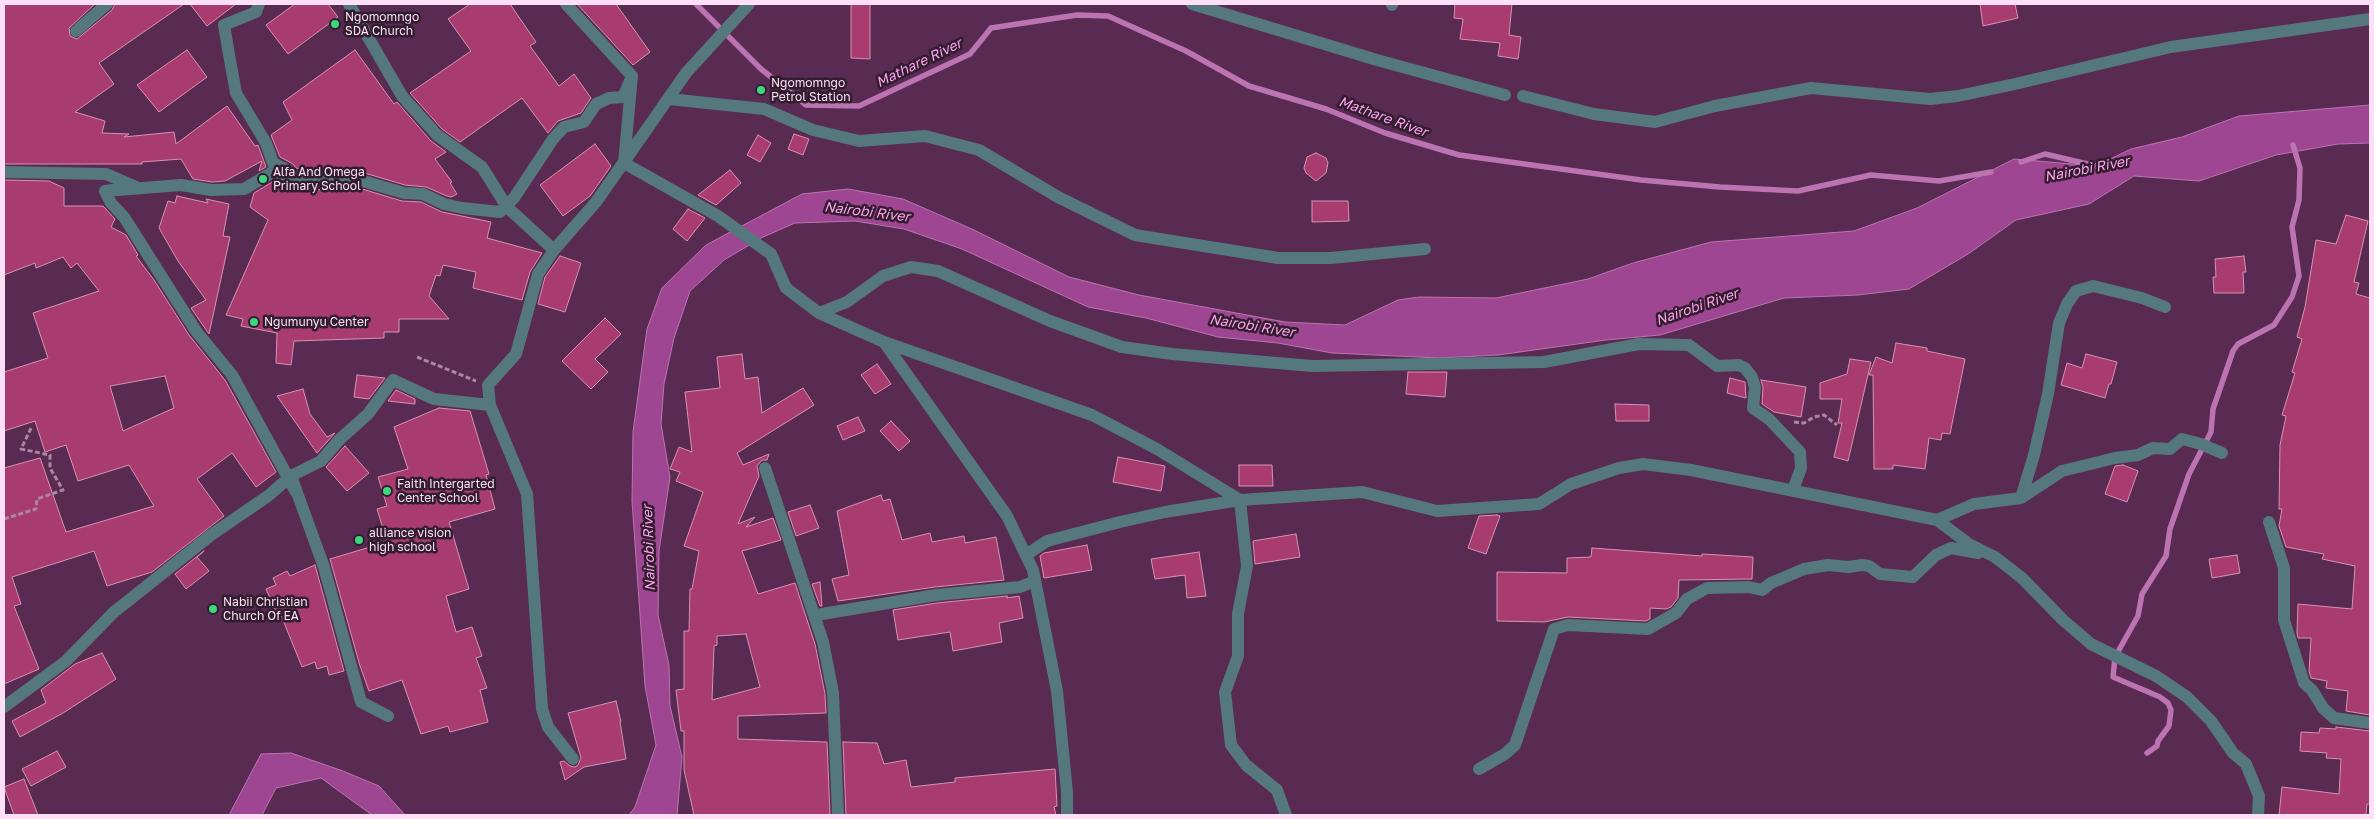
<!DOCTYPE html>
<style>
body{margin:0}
#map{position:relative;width:2374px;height:819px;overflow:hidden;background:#592a52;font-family:"Golos Text",sans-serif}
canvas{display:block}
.frame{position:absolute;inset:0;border:5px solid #fddff7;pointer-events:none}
</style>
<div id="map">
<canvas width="2374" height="819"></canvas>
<div class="frame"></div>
</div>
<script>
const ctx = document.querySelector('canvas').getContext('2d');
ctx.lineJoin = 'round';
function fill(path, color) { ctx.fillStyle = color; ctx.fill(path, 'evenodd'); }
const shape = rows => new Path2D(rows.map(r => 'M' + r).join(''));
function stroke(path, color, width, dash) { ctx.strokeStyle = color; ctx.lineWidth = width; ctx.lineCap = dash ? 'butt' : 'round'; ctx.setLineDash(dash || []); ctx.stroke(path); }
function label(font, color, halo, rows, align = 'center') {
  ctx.font = font + ' "Golos Text",sans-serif'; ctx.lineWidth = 5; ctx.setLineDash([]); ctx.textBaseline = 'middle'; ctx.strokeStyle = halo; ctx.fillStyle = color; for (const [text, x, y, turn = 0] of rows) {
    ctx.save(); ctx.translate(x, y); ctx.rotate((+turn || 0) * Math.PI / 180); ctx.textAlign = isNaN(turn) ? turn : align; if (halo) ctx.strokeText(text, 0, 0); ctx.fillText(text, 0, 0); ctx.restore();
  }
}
const water = shape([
 [2370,105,2370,143,2338,144,2276,155,2199,181,2134,176,2089,204,2016,220,1968,254,1909,289,1858,295,1784,298,1660,335,1606,340,1498,355,1439,358,1332,353,1278,343,1218,337,1146,318,1088,307,962,249,904,229,855,221,795,223,761,238,724,260,690,291,674,338,664,384,661,424,670,477,659,551,658,615,669,665,670,706,682,757,677,815,629,815,635,807,656,745,645,686,632,501,633,432,647,329,662,288,706,245,802,194,848,189,903,199,974,230,1069,277,1139,295,1285,322,1345,325,1398,300,1419,297,1496,298,1588,279,1633,263,1711,242,1854,231,1917,208,2014,159,2096,166,2131,149,2182,137,2239,116,2370,105],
 [291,753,343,771,379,786,405,815,372,815,321,778,276,788,262,815,229,815,261,754,291,753]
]);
const stream = shape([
 [696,4,761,69,806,105,859,106,970,54,991,28,1077,15,1108,16,1186,51,1249,86,1326,109,1385,133,1459,155,1641,180,1720,187,1798,191,1871,175,1939,181,1991,172],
 [2021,162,2045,154,2096,166,2102,165],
 [2147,753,2157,746,2158,741,2169,726,2171,710,2168,703,2160,697,2113,677,2115,657,2138,616,2142,594,2166,556,2170,529,2189,474,2211,432,2213,409,2233,351,2238,344,2274,325,2292,297,2299,276,2292,227,2299,200,2300,168,2293,145]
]);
const building = shape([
 [4,4,95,4,69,28,70,36,77,39,112,10,115,4,184,4,99,63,114,84,75,112,105,121,102,133,129,134,124,137,174,132,176,144,227,106,255,146,258,145,266,167,259,171,262,161,225,181,212,182,193,179,181,159,142,162,142,164,4,164,4,4],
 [190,4,236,4,207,26,190,4],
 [295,4,328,4,338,17,288,54,266,25,295,4],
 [470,4,510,4,536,42,530,46,559,86,574,74,591,98,581,113,558,121,548,133,522,98,460,142,442,129,410,93,471,51,448,19,470,4],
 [577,4,616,4,650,52,633,65,577,4],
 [851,4,870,4,870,59,851,58,851,4],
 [1455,4,1512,4,1509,35,1521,37,1518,59,1498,56,1500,43,1460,39,1463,19,1454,18,1455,4],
 [1980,4,2015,4,2018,18,1983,26,1980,4],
 [187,50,207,77,159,112,137,85,187,50],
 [355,50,394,104,397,102,431,141,446,152,435,159,452,182,450,183,457,194,451,197,447,196,426,187,405,185,351,169,329,175,296,168,293,164,280,157,271,135,292,120,283,102,355,50],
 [794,134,809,139,803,155,788,149,794,134],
 [758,135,771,143,760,162,747,155,758,135],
 [595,144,611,166,590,196,563,216,540,185,595,144],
 [1316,153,1326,158,1328,163,1326,173,1316,181,1306,173,1304,168,1307,157,1316,153],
 [730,170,741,183,716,205,698,195,730,170],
 [4,180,49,181,64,188,64,206,103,206,115,219,111,227,126,235,138,255,136,256,154,280,189,335,225,380,276,472,256,487,232,453,197,479,224,516,152,572,107,586,94,551,12,577,21,604,14,606,39,669,4,684,4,468,40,458,66,532,154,506,129,465,78,481,66,445,45,452,35,421,4,431,4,372,48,358,33,313,99,291,77,263,71,268,63,257,36,268,35,263,4,275,4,180],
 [165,376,174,408,123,431,110,386,165,376],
 [274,181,327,191,349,185,402,201,421,202,442,212,491,222,487,238,542,253,530,272,522,300,473,288,476,272,443,265,440,276,436,275,429,296,449,319,399,319,399,332,384,332,384,338,294,341,291,365,276,363,277,333,241,326,243,319,226,315,268,220,250,207,254,193,274,181],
 [177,196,208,203,206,199,229,204,223,236,230,237,209,334,191,308,206,300,178,261,159,228,168,201,175,203,177,196],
 [1312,201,1348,201,1349,221,1312,222,1312,201],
 [688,209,705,218,687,241,673,229,688,209],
 [2346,215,2368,221,2354,282,2359,283,2356,294,2370,298,2370,715,2346,711,2348,691,2326,688,2327,681,2311,678,2309,671,2311,638,2298,638,2297,633,2298,604,2352,609,2355,566,2322,559,2324,554,2286,547,2279,526,2282,509,2279,509,2280,445,2286,416,2282,415,2295,373,2292,372,2302,339,2297,337,2305,307,2316,240,2336,244,2346,215],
 [560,256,581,263,565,312,538,304,545,277,560,256],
 [2244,256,2246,272,2243,272,2244,293,2214,293,2213,277,2216,277,2215,259,2244,256],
 [605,318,621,334,595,359,608,372,591,389,562,361,605,318],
 [1896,343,1927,348,1927,351,1965,359,1950,434,1942,433,1941,440,1929,438,1925,469,1893,465,1893,469,1874,469,1873,375,1869,375,1876,357,1892,363,1896,343],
 [742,354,745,379,758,377,762,413,803,388,814,405,737,453,743,465,769,454,767,460,762,460,757,466,759,476,738,524,755,517,746,527,773,518,781,540,742,551,758,594,795,583,815,644,825,694,826,713,738,716,738,739,827,742,830,815,694,815,684,770,684,731,681,731,676,690,684,689,684,631,689,631,690,589,692,589,699,551,684,546,703,492,676,481,680,472,670,469,679,447,692,452,685,392,720,388,717,357,742,354],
 [746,634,760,687,712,700,714,646,717,645,717,636,746,634],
 [2086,354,2117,362,2111,384,2109,384,2105,398,2061,385,2067,363,2082,368,2086,354],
 [1850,359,1871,362,1848,461,1834,457,1842,423,1838,423,1842,399,1820,399,1820,383,1847,374,1850,359],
 [877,364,891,384,875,394,861,375,877,364],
 [1408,372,1447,372,1445,397,1406,394,1408,372],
 [357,375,385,378,369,399,354,397,357,375],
 [1730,378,1745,382,1746,398,1727,393,1730,378],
 [1761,380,1806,387,1801,417,1774,412,1762,404,1763,387,1761,380],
 [303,389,310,414,327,437,335,433,317,453,277,396,303,389],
 [396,390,415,399,415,404,388,401,396,390],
 [1615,404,1649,405,1649,421,1616,421,1615,404],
 [439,408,470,411,489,474,486,475,495,509,449,522,469,589,446,596,456,632,472,627,482,656,476,658,487,688,480,690,488,722,450,732,448,726,421,734,402,680,369,691,360,666,330,559,387,542,377,509,387,506,378,477,408,469,394,427,439,408],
 [858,417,865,431,843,440,837,426,858,417],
 [891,421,910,441,899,451,880,431,891,421],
 [345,446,369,473,347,491,326,467,345,446],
 [1118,457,1165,466,1161,491,1113,482,1118,457],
 [1239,465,1272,465,1273,486,1239,486,1239,465],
 [2123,465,2138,471,2127,502,2105,494,2115,466,2123,465],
 [881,495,883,501,890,499,902,540,930,533,932,542,964,536,965,543,996,537,1004,580,935,587,838,601,832,579,849,575,837,511,881,495],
 [810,505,819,528,796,536,788,512,810,505],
 [1497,515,1500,516,1486,554,1468,548,1479,516,1497,515],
 [1296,534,1300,557,1255,564,1253,541,1296,534],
 [1087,545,1092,570,1044,578,1040,556,1044,553,1087,545],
 [1592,548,1702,556,1702,554,1753,557,1752,579,1679,580,1678,598,1671,607,1666,609,1650,608,1650,619,1646,621,1568,617,1544,622,1497,621,1497,572,1567,573,1567,558,1591,557,1592,548],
 [204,551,197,557,209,571,186,589,175,574,204,551],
 [1199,552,1206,596,1187,598,1185,575,1155,579,1151,559,1199,552],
 [2237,555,2240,573,2212,578,2209,559,2237,555],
 [315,565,344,671,329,675,327,666,317,669,315,662,302,667,281,615,278,616,266,589,276,585,273,578,287,571,290,576,315,565],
 [820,582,822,606,820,606,812,584,820,582],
 [1007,596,1007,598,1019,596,1023,618,999,623,1002,642,953,651,950,632,898,640,893,610,937,603,1007,596],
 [102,653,116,679,63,713,20,737,12,721,46,703,41,690,75,664,102,653],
 [616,701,621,722,620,722,626,759,584,767,565,780,560,762,564,761,570,766,575,767,578,765,581,758,568,713,616,701],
 [2336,727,2370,731,2370,804,2367,804,2366,815,2279,815,2282,787,2339,794,2341,759,2326,758,2327,753,2300,751,2301,732,2319,733,2320,728,2336,729,2336,727],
 [843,742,877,743,884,764,906,760,911,787,955,782,955,778,1055,769,1057,806,1054,807,1056,815,846,815,843,742],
 [57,751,66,767,31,786,22,769,57,751],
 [24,779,38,815,14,815,4,787,24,779]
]);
const path = shape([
 [417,357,476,381],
 [1794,422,1804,423,1814,417,1824,415,1837,425],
 [4,519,36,509,37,499,63,490,50,468,50,455,21,449,32,426]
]);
const minor = shape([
 [259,4,256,12,224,25,231,66,236,93,266,143,273,163,289,171],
 [349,4,402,96,437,135,482,167,507,207,554,250],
 [566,4,632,76],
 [1192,4,1377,60,1505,95],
 [1392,5,1392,4],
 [76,31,107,4],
 [1523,96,1594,114,1655,122,1715,106,1811,88,1930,99,1958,96,2015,84,2171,47,2370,19],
 [669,99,764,109,813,130,859,141,925,136,979,150,1058,197,1135,235,1278,258,1331,258,1425,249],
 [4,172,106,174,136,187,105,191,181,185,211,190,244,189,273,172,329,183,349,177,404,193,423,194,444,204,462,208,500,212,514,198,553,139,564,127,584,122,596,104,609,98,623,97,632,76,624,163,718,216,771,254,786,288,819,313,884,342,1092,415,1157,449,1240,500,1362,492,1437,511,1539,504,1571,484,1619,468,1643,464,1691,470,1937,520,1969,544,1995,557,2022,578,2063,620,2091,644,2156,676,2187,697,2211,721,2233,753,2246,764,2259,796,2258,815],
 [105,191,111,203,124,217,196,331,232,375,296,492,291,476,324,567,361,702,388,716],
 [819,313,847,302,883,276,911,267,938,271,1050,321,1122,347,1172,354,1312,366,1544,362,1639,344,1689,345,1717,366,1739,365,1745,368,1752,377,1755,387,1753,408,1769,419,1800,452,1801,468,1793,490],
 [884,342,1007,516,1033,570,1057,691,1067,792,1067,815],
 [490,405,527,494,542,709,548,727,573,759],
 [765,468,823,642,833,693,838,815],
 [2021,498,2034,455,2048,394,2059,323,2067,304,2076,291,2093,286,2142,298,2165,307],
 [1937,520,1974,504,2021,498,2062,471,2115,458,2138,455,2153,448,2170,449,2182,439,2201,444,2222,453],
 [2269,522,2284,568,2284,620,2304,683,2312,690,2323,708,2334,718,2370,723],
 [1026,555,1047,541,1120,522,1165,512,1240,500,1247,566,1238,614,1238,656,1225,692,1231,745,1246,765,1277,790,1286,815],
 [816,615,936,595,1020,587,1035,581],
 [4,707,66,661,114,612,211,535,268,496,291,476,321,461,339,440,368,414,393,380,434,399,490,405,488,385,516,354,538,274,554,250,596,202,686,73,749,4],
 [1479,769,1505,754,1515,745,1554,629,1568,625,1648,629,1676,613,1687,599,1707,588,1749,587,1762,590,1771,583,1804,569,1828,565,1848,567,1862,565,1869,566,1880,574,1913,577,1936,555,1951,548,1978,553]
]);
const markers = [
 [335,24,5,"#3dd77e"],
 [761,90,5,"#3dd77e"],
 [263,179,5,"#3dd77e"],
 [254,322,5,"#3dd77e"],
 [387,491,5,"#3dd77e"],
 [359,540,5,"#3dd77e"],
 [213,609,5,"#3dd77e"]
];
const poiNames = [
 ["Ngomomngo",345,17],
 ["SDA Church",345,31],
 ["Ngomomngo",771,83],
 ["Petrol Station",771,97],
 ["Alfa And Omega",273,172],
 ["Primary School",273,186],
 ["Ngumunyu Center",264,322],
 ["Faith Intergarted",397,484],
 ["Center School",397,498],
 ["alliance vision",369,533],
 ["high school",369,547],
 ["Nabii Christian",223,602],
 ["Church Of EA",223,616]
];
const waterNames = [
 ["Mathare River",919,63,-26],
 ["Mathare River",1383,117,20],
 ["Nairobi River",2087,169,-11],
 ["Nairobi River",867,212,7],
 ["Nairobi River",1697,307,-19],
 ["Nairobi River",1252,326,9],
 ["Nairobi River",649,548,-92]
];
fill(water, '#9f4693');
stroke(water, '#bb74b1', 1);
stroke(stream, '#bb74b1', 5.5);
fill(building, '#a83c71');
stroke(building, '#d693af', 1);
stroke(path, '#ab85a5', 3, [5, 2.5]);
stroke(minor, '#55777e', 12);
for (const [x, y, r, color] of markers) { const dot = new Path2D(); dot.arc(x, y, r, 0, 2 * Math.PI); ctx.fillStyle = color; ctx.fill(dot); stroke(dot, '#321d2e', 2); }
label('12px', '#fddff7', '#321d2e', poiNames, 'left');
label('italic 14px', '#fda1ee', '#321d2e', waterNames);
</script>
